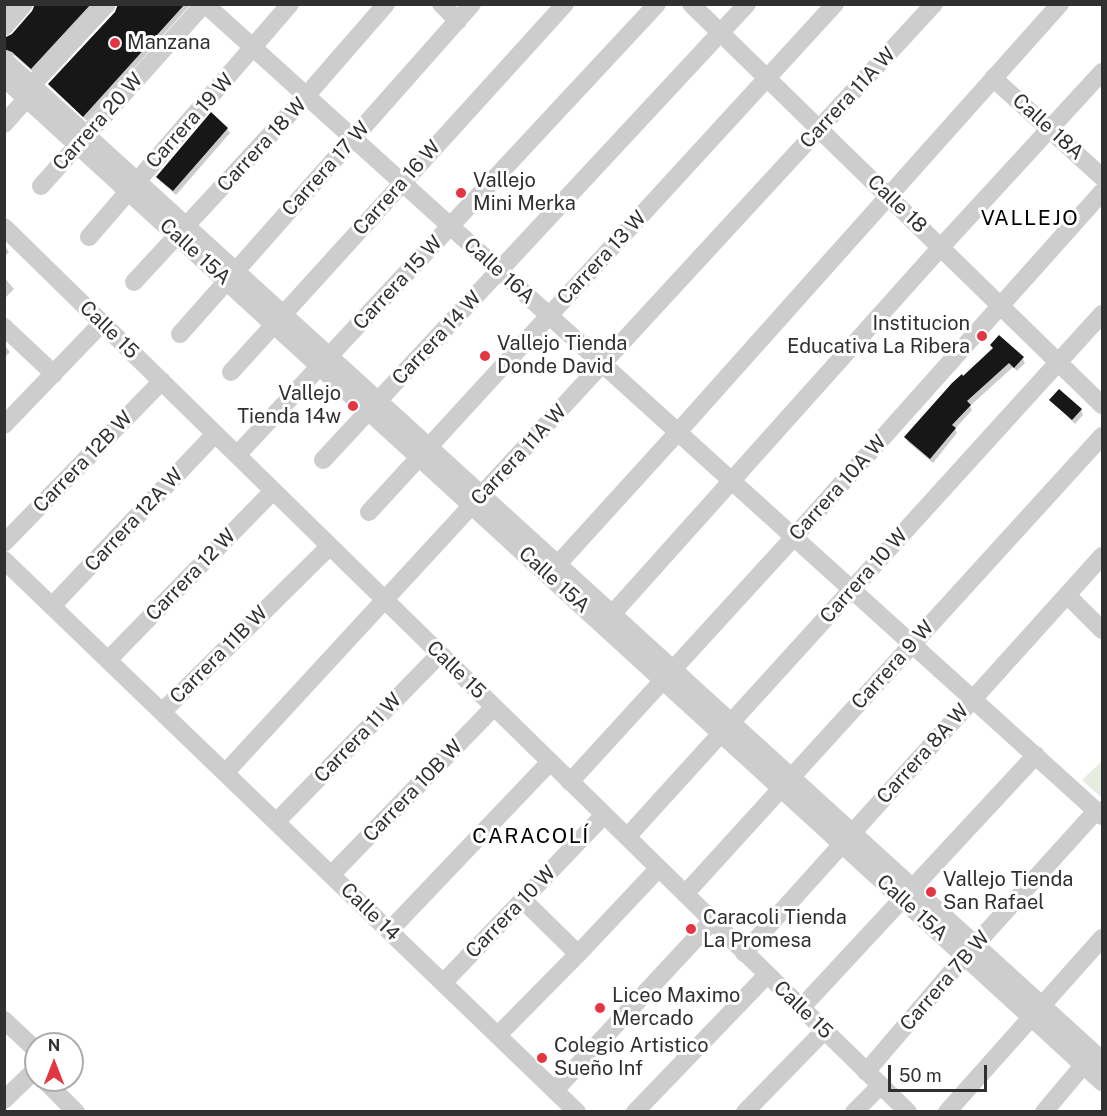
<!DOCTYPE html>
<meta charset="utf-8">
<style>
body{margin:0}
#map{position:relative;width:1107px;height:1116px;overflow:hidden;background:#fff;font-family:"Public Sans",sans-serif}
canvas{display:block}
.frame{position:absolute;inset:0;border:6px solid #303030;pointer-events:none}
.north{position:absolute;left:24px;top:1032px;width:60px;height:60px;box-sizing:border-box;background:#fff;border:2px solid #acacac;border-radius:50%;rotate:0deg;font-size:16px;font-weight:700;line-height:24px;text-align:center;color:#303030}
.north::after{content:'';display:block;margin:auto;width:21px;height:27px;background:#e33642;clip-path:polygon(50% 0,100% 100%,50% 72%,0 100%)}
.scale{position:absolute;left:888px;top:1065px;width:99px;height:27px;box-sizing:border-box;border:3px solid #303030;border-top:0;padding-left:8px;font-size:18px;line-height:21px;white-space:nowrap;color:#303030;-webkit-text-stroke:4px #fff;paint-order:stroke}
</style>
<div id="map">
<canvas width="1107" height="1116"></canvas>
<div class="frame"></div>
<div class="north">N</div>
<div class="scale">50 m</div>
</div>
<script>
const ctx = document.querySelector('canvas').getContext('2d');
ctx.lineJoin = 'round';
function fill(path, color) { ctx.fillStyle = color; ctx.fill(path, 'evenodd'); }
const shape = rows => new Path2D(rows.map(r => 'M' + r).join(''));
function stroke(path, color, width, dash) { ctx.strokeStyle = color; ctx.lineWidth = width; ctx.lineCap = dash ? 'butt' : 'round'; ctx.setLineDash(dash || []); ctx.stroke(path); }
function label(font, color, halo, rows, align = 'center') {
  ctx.font = font + ' "Public Sans",sans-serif'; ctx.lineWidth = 6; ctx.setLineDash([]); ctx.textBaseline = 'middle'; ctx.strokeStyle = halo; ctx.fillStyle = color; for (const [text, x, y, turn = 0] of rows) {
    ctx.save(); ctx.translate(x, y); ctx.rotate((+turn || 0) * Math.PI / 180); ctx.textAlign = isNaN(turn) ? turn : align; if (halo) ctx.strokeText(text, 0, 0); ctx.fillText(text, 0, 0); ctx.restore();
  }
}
const green = shape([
 [1102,761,1102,798,1082,780]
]);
const shadow = shape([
 [4,4,15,4,4,18],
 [36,4,98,4,34,73,15,56,4,53,4,39,8,39,36,7],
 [119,4,191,4,87,121,50,85,117,12],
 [227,129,230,133,176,195,160,181,158,177],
 [4,245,9,252,4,257],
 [4,277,14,289,4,299],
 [4,345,10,352,4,358],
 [1022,358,1025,363,1017,371,1013,367,970,406,972,410,955,429,957,433,933,463,908,442,905,437,962,377],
 [1051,400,1081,410,1083,415,1075,424]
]);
const building = shape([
 [35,4,91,4,31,69,12,52,4,49,4,38,12,34,32,11],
 [118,4,185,4,83,117,48,84,115,12],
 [211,112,228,128,173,191,156,177],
 [999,335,1024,357,1014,368,1009,363,967,401,971,405,952,425,956,428,930,459,904,437,952,383,962,374,963,376,993,348,990,345],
 [1059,389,1082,409,1072,420,1049,400]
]);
const minor = shape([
 [205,4,1102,816],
 [441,4,458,21],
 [691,4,1102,405],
 [4,27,24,4],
 [4,60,1102,1060],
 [4,78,1102,1082],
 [993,78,1102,177],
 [4,124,27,98,32,85,107,4],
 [41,186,204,4],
 [4,227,908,1112],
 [89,237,290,4],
 [134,282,306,96,386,4],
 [4,327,54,374],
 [180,334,472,4],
 [231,372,565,4],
 [4,425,102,323],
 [237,455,657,4],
 [323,460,747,4],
 [369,512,835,4],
 [4,543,162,381],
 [4,560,577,1112],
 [558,564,678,432,1060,4],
 [1067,595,1102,630],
 [52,606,215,434],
 [606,621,941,247,1102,72],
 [108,660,273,491],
 [162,712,330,546],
 [225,773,934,4],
 [570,782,794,537,1102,192],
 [276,822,440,654],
 [627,837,1102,314],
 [331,875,494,707],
 [685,894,1102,436],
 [523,900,578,954],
 [389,931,550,762],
 [744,953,1102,556],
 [443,983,604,815],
 [801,1008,1036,755],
 [4,1020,36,1050],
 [498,1035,578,954,658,869],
 [54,1044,56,1042],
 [866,1072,965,956,1097,810],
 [44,1080,76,1112],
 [555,1090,712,921],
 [4,1100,36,1069],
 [635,1112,767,975],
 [745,1112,824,1031],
 [854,1112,880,1086],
 [947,1112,1102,938],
 [1044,1112,1091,1056]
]);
const markers = [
 [115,43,6,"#e33642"],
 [461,193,6,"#e33642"],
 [982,336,6,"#e33642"],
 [485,356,6,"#e33642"],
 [353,406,6,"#e33642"],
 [931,892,6,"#e33642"],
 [691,929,6,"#e33642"],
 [600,1008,6,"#e33642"],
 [542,1058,6,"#e33642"]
];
const poiNames = [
 ["Manzana",127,43],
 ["Vallejo",473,181],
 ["Mini Merka",473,204],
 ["Institucion",970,324,"right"],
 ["Educativa La Ribera",970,347,"right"],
 ["Vallejo Tienda",497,344],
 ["Donde David",497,367],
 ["Vallejo",341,394,"right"],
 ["Tienda 14w",341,417,"right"],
 ["Vallejo Tienda",943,880],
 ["San Rafael",943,903],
 ["Caracoli Tienda",703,918],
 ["La Promesa",703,941],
 ["Liceo Maximo",612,996],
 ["Mercado",612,1019],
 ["Colegio Artistico",554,1046],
 ["Sueño Inf",554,1069]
];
const streetNames = [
 ["Carrera 11A W",848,98,-47],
 ["Carrera 19 W",190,121,-48],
 ["Carrera 20 W",98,122,-48],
 ["Calle 18A",1048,127,42],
 ["Carrera 18 W",262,145,-47],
 ["Carrera 17 W",326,169,-48],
 ["Carrera 16 W",397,188,-48],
 ["Calle 18",897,204,44],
 ["Calle 15A",195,252,42],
 ["Carrera 13 W",602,258,-47],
 ["Calle 16A",499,271,42],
 ["Carrera 15 W",398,283,-47],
 ["Calle 15",109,330,44],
 ["Carrera 14 W",437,338,-47],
 ["Carrera 11A W",519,455,-47],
 ["Carrera 12B W",83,462,-46],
 ["Carrera 10A W",838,488,-48],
 ["Carrera 12A W",134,520,-47],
 ["Carrera 12 W",191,575,-46],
 ["Carrera 10 W",864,576,-48],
 ["Calle 15A",554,580,42],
 ["Carrera 11B W",219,655,-45],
 ["Carrera 9 W",893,665,-48],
 ["Calle 15",456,670,44],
 ["Carrera 11 W",358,738,-46],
 ["Carrera 8A W",923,754,-48],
 ["Carrera 10B W",413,791,-46],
 ["Calle 15A",912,908,42],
 ["Calle 14",370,912,44],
 ["Carrera 10 W",511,912,-46],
 ["Carrera 7B W",945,981,-49],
 ["Calle 15",803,1010,44]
];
const neighbourhoodNames = [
 ["VALLEJO",1030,219],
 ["CARACOLÍ",531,837]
];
fill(green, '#e6eddf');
fill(shadow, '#0003');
fill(building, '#171717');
stroke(minor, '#cdcdcd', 18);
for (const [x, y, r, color] of markers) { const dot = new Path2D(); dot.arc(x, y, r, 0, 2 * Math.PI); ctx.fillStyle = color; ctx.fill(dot); stroke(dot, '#fff', 2); }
label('20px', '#303030', '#fff', poiNames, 'left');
label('20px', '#303030', '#fff', streetNames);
ctx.letterSpacing = '1.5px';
label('21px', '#000', '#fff', neighbourhoodNames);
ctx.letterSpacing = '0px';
</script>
